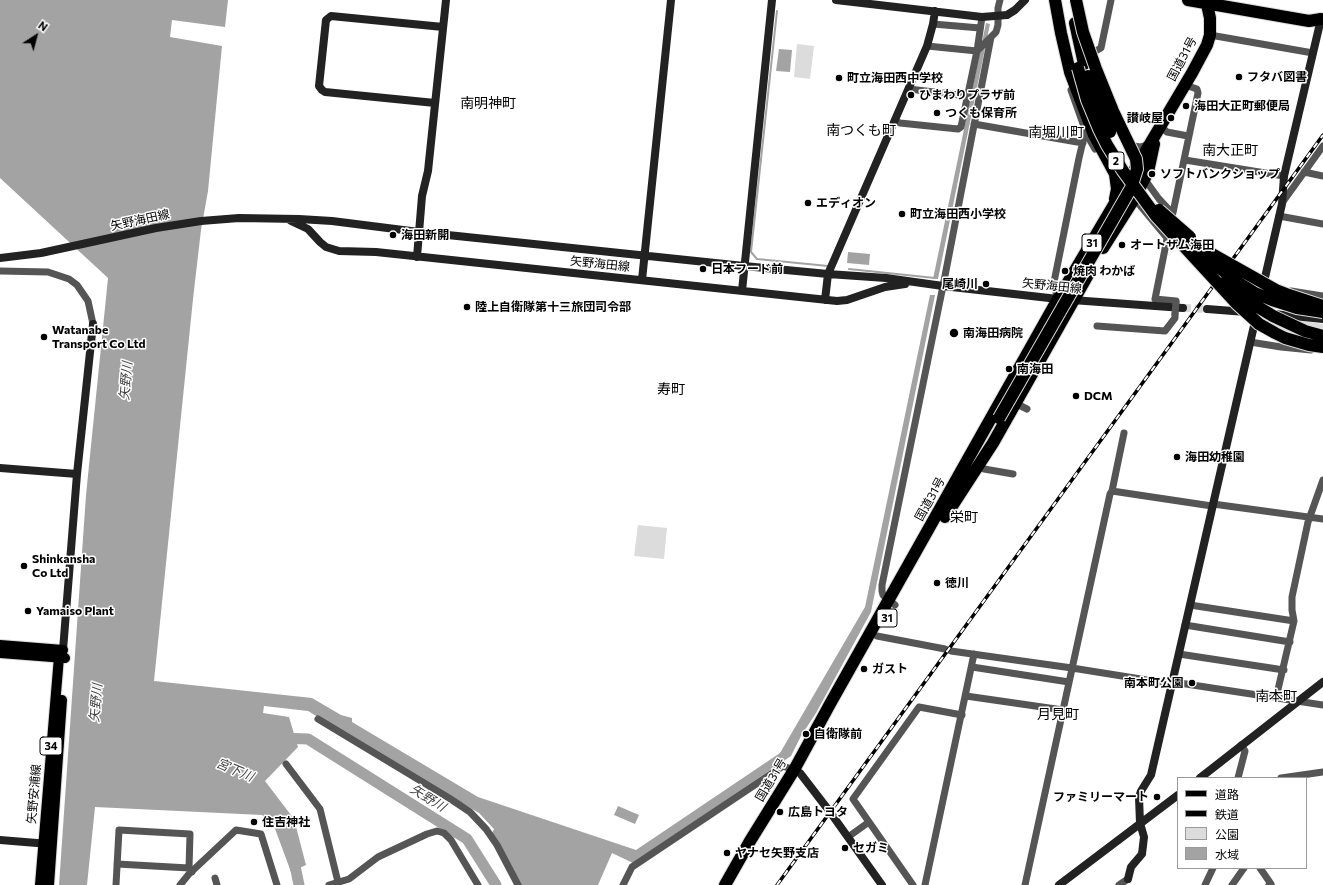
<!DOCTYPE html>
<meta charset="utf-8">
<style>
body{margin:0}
#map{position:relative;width:1323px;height:885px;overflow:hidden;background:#fff;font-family:Commissioner,"Noto Sans JP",sans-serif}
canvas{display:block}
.legend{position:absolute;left:1177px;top:777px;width:130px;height:92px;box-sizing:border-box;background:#fff;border:1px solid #999;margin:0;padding:5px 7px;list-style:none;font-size:12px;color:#000}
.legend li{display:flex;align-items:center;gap:8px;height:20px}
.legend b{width:20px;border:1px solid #999}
.north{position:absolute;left:16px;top:16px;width:40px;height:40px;-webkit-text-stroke:3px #fff;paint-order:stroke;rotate:36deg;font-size:11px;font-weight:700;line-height:16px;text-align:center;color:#000}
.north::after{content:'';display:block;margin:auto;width:14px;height:18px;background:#000;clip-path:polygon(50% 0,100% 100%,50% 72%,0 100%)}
</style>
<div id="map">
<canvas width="1323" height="885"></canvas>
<ul class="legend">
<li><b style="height:5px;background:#000"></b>道路</li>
<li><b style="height:5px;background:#000"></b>鉄道</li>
<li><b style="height:11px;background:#dcdcdc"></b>公園</li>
<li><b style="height:11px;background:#a3a3a3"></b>水域</li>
</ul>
<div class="north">N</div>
</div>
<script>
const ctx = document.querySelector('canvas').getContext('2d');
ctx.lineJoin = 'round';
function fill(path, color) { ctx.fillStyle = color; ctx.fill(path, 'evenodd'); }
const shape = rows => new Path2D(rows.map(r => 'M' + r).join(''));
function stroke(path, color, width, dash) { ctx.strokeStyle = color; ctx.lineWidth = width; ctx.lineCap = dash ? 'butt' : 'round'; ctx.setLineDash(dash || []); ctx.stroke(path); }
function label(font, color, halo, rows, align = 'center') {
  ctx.font = font + ' Commissioner,"Noto Sans JP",sans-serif'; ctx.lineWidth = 3; ctx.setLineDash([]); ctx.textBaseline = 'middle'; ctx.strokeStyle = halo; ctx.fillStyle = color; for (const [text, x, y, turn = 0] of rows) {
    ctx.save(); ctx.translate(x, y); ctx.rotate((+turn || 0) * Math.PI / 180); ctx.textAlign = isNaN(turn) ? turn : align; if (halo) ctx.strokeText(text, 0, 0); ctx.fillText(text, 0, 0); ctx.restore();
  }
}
const green = shape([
 [797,44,814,46,810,79,794,77],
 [1263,317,1303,321,1323,324,1323,343,1284,332,1273,326],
 [638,525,667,528,664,559,634,556]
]);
const water = shape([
 [0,0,228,0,225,27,172,20,170,37,222,46,208,191,201,230,193,299,154,681,312,698,341,715,352,718,352,722,478,797,636,850,780,753,865,607,930,295,935,295,871,612,816,713,801,736,791,756,633,863,612,853,598,885,521,885,492,833,494,829,479,813,308,711,264,706,263,713,289,717,298,747,265,781,294,819,306,865,291,872,274,826,262,815,95,807,87,885,59,885,86,495,108,278,0,178],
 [986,23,990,24,938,279,933,279],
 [779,49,792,50,790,72,776,71],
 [848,252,870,254,869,265,847,263],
 [618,806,639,815,635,824,614,815]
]);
const stream = shape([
 [777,11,751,252,757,259,828,266],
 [849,269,935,278]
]);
const river = shape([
 [281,738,308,739,467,839,496,885],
 [293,856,299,885]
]);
const secondaryTunnel = shape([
 [1183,308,1207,309]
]);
const street = shape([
 [933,24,980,28],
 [1210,35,1313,53],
 [927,46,977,51,991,37],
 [1092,53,1101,48,1111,0],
 [909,89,967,96],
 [1071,90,1087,135,1095,149],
 [895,121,900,123,958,129,961,127,977,51,982,17],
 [974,124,1083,143],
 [1161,127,1167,132,1188,136],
 [1128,142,1134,146,1140,147,1150,144],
 [1185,160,1284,176],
 [1304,172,1323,176],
 [1143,177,1159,199,1172,213],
 [1133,197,1168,239],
 [1282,203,1323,146],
 [1279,216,1323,224],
 [1171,222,1198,93,1197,89,1185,85],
 [1168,234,1155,299,1176,301,1176,302],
 [0,271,48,272,69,279,77,285,88,301,93,324],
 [1291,291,1323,296],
 [1058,299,1054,286,1054,282,1079,158,1084,137,1087,135],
 [1097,326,1165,331,1175,318,1175,314],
 [1250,342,1281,347,1311,350],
 [1015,403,1027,409],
 [976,466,984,469,1013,474],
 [1112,491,1124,433],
 [1213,504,1323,519],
 [895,605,883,595,882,591,882,585,944,281,991,37,996,32,998,25,998,8,1000,0],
 [1190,605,1294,621],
 [1185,625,1290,642],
 [877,636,945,649],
 [951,651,1072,668,1172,684],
 [1179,654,1284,670],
 [972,667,1069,682],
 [1173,682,1323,705],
 [966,696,1063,710],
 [1276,698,1294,621,1292,610,1292,597,1308,522,1323,480],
 [318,719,449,798,470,812,486,829,497,845,518,885],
 [286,764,320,809,338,882],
 [1238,778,1245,751,1241,745],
 [1281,778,1323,772],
 [848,837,869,822],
 [117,864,189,868],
 [1260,868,1271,884,1269,885],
 [215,878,217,885],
 [116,885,119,830,190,834,189,868,192,872],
 [180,885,189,874,236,830,261,834,277,885],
 [329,885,349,879,378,857,427,834,437,831,444,833,451,840,478,885],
 [623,885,632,867,783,766,794,770],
 [913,885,853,799,919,707,962,715],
 [925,885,974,654],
 [1025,885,1110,494,1112,491,1212,506],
 [1119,885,1128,879],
 [1205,885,1213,868],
 [1232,885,1244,868]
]);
const secondary = shape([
 [836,0,982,17,1007,15,1015,10,1025,0],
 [435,103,325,92,322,90,319,86,326,20,331,16,443,27],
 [291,221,308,229,320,242,326,247,339,251,376,252,837,301,847,300,885,287,905,284],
 [417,257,422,196,428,171,446,0],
 [0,258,41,253,156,228,201,221,239,218,299,219,332,221,419,232,744,266,828,274,886,278,943,286,1058,299,1183,308],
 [642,280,671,0],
 [1263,286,1282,204,1284,176,1321,19],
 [742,291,772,0],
 [825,300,828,274,927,46,933,24,935,11],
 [1207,309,1246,312],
 [1274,314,1323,319],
 [0,468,77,474],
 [63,650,77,474,93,324],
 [794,770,800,773,830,812,882,885],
 [1200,778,1323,682],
 [0,840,49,844],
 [1128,879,1131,867,1142,854,1144,837,1140,823,1139,797,1141,791,1151,775,1256,317],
 [1059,885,1178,795]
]);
const primary = shape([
 [0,645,63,650],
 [0,653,65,658],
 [40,885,59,657,63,650],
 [49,885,62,700]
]);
const highway = shape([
 [1055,0,1061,33,1070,72,1094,135,1115,174,1117,189,1115,199],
 [1188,0,1309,21,1321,19],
 [1075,23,1084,64],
 [1103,248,1134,199,1148,172,1154,144],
 [945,517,993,443,1089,273],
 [725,885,750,841,794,770,830,704,1058,299,1192,73,1207,45,1210,35,1210,18,1206,0]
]);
const rail = shape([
 [777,885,1323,135]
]);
const streetBridge = shape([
 [1175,314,1176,302]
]);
const highwayBridge = shape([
 [1078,68,1087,100,1099,129,1107,145,1123,171,1156,216,1236,303,1259,324,1275,333,1285,338,1309,345,1323,347],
 [1088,76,1110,132],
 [1159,210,1190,237],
 [1182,235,1217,266,1239,283,1255,293,1272,300,1297,308,1323,312],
 [1212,254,1276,290,1289,295,1323,306],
 [1225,282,1248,301,1273,316,1305,331,1323,336],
 [999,418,1131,188,1137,169,1136,159,1113,111,1096,69,1083,32,1076,0]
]);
const markers = [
 [1239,77,4,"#000"],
 [839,78,4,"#000"],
 [911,95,4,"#000"],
 [1186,106,4,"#000"],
 [937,113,4,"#000"],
 [1171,118,4,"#000"],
 [1152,174,4,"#000"],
 [808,203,4,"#000"],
 [902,214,4,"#000"],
 [393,235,4,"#000"],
 [1122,245,4,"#000"],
 [703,269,4,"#000"],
 [1065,271,4,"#000"],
 [986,284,4,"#000"],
 [467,307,4,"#000"],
 [954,333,5,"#000"],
 [44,337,4,"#000"],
 [1009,369,4,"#000"],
 [1076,396,4,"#000"],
 [1177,457,4,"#000"],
 [24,566,4,"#000"],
 [937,583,4,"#000"],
 [28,611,4,"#000"],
 [864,669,4,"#000"],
 [1192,683,4,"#000"],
 [806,734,4,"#000"],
 [1157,797,4,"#000"],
 [780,812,4,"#000"],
 [254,822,4,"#000"],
 [845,848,4,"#000"],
 [727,853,4,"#000"]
];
const shields = [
 [1116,161,16],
 [1092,243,20],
 [887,618,20],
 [51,746,22]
];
const shieldNames = [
 ["2",1116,161],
 ["31",1092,243],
 ["31",887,618],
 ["34",51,746]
];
const streetNames = [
 ["国道31号",1182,59,-62],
 ["矢野海田線",140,220,-12],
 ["矢野海田線",600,264,6],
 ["矢野海田線",1052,286,6],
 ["国道31号",930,499,-61],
 ["国道31号",771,780,-59],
 ["矢野安浦線",34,794,-85]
];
const poiNames = [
 ["フタバ図書",1247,77],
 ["町立海田西中学校",847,78],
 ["ひまわりプラザ前",919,95],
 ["海田大正町郵便局",1194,106],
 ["つくも保育所",945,113],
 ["讃岐屋",1163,118,"right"],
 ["ソフトバンクショップ",1160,174],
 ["エディオン",816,203],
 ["町立海田西小学校",910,214],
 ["海田新開",401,235],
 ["オートザム海田",1130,245],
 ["日本フード前",711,269],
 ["焼肉 わかば",1073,271],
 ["尾崎川",978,284,"right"],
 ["陸上自衛隊第十三旅団司令部",475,307],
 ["Watanabe",52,330],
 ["Transport Co Ltd",52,344],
 ["南海田病院",963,333],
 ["南海田",1017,369],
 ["DCM",1084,396],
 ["海田幼稚園",1185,457],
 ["Shinkansha",32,559],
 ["Co Ltd",32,573],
 ["徳川",945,583],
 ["Yamaiso Plant",36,611],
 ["ガスト",872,669],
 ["南本町公園",1184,683,"right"],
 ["自衛隊前",814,734],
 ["ファミリーマート",1149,797,"right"],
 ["広島トヨタ",788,812],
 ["住吉神社",262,822],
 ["セガミ",853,848],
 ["ヤナセ矢野支店",735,853]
];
const waterNames = [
 ["矢野川",126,381,-85],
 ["矢野川",96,703,-85],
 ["宮下川",235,770,23],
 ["矢野川",428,798,32]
];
const quarterNames = [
 ["南明神町",488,103],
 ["南つくも町",861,130],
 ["南堀川町",1056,132],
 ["南大正町",1230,150],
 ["寿町",671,389],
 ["栄町",964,517],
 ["南本町",1276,696],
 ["月見町",1058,714]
];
fill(green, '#dcdcdc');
fill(water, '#a3a3a3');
stroke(stream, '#a3a3a3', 2);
stroke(river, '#a3a3a3', 11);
stroke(secondaryTunnel, '#d9d9d9', 8, [8, 4]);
stroke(primary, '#dbdbdb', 12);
stroke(highway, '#dbdbdb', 14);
stroke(street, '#555', 7);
stroke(secondary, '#222', 8);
stroke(primary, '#000', 10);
stroke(highway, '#000', 12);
stroke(rail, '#000', 3.5);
stroke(rail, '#fff', 2, [6]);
stroke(highwayBridge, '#dbdbdb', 14, []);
stroke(streetBridge, '#555', 7);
stroke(highwayBridge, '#000', 12);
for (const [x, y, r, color] of markers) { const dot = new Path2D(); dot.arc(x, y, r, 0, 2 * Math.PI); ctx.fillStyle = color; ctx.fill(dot); stroke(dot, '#fff', 1.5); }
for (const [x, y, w] of shields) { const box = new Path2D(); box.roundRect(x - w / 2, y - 9, w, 18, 3); ctx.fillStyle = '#fff'; ctx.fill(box); stroke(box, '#000', 1); }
label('bold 11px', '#000', null, shieldNames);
label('12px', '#000', '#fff', streetNames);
label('bold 12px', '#000', '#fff', poiNames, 'left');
label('italic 13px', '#444', '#fff', waterNames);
label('14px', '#000', '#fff', quarterNames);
</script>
